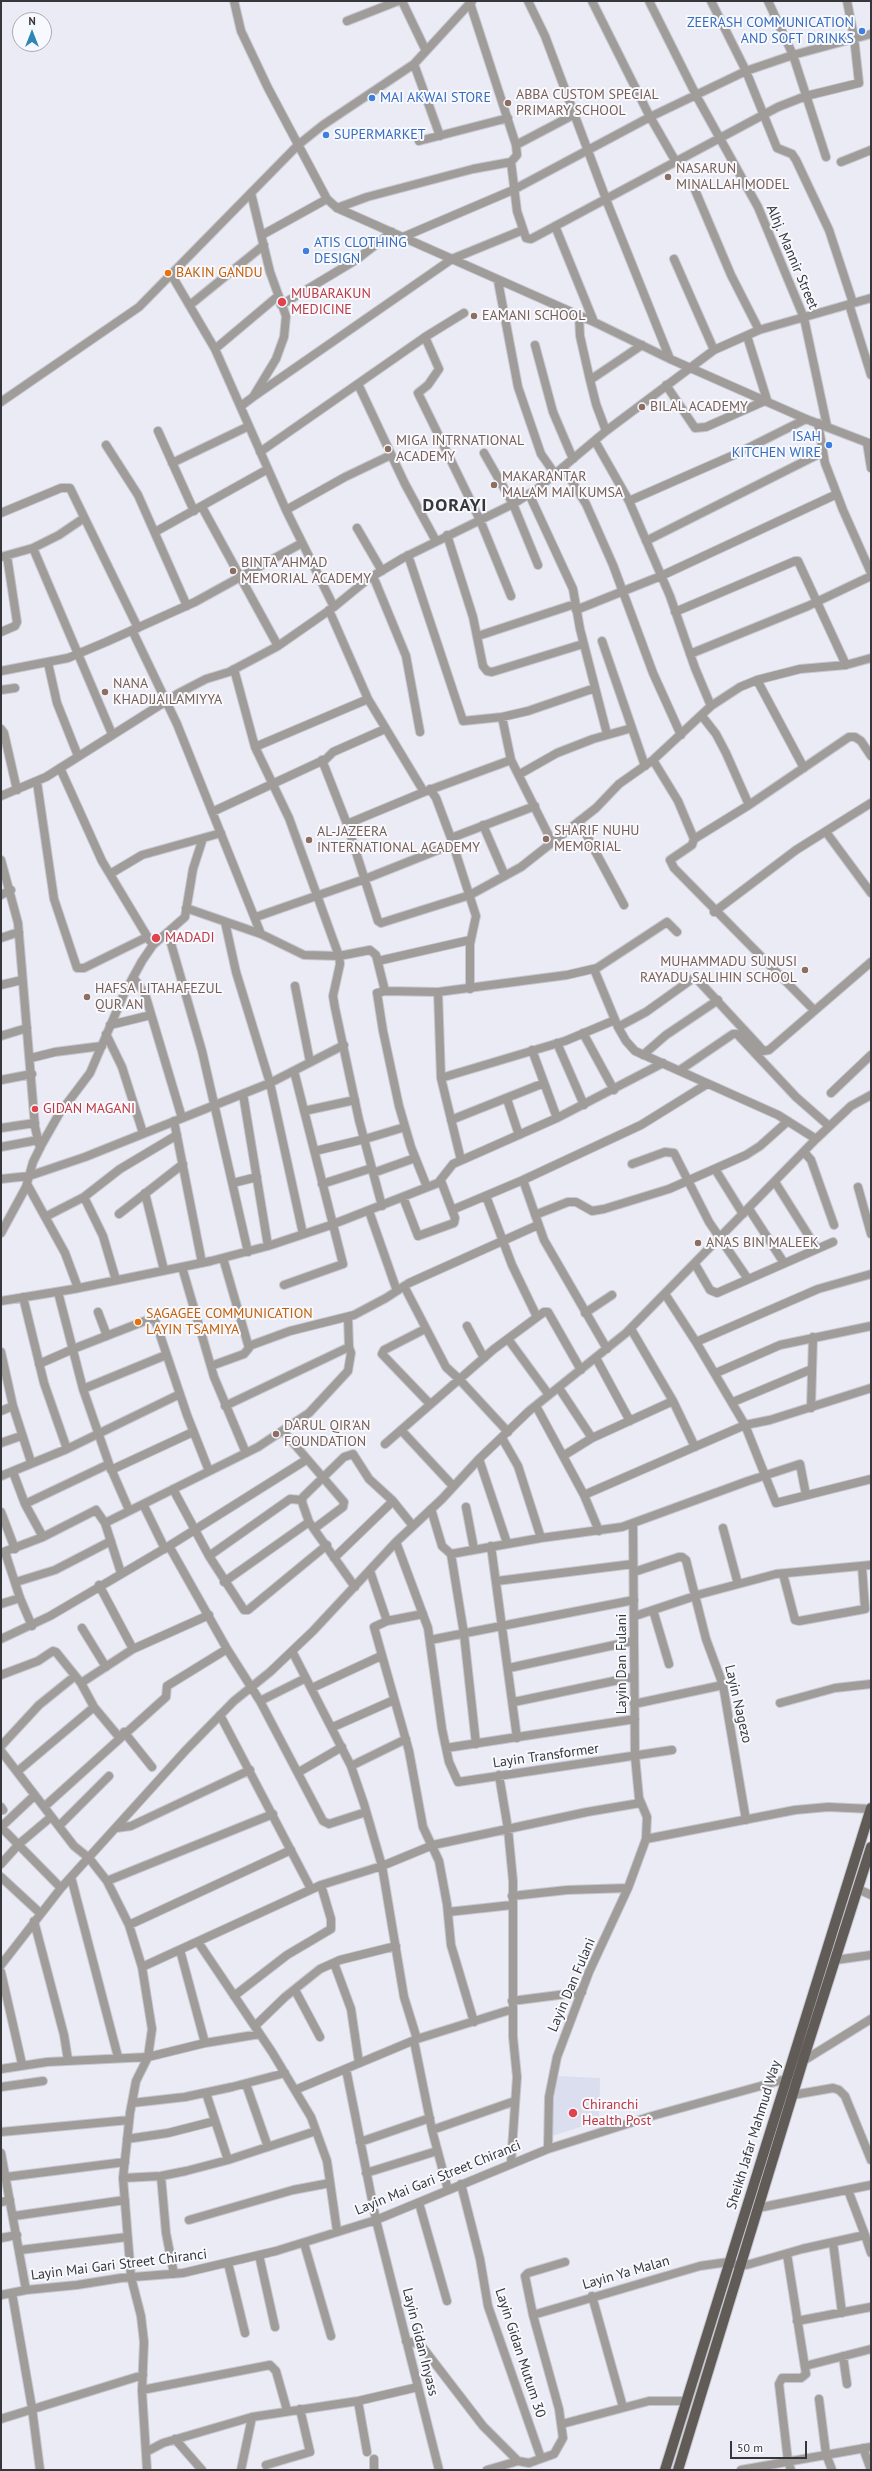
<!DOCTYPE html>
<style>
body{margin:0}
#map{position:relative;width:872px;height:2471px;overflow:hidden;background:#eaebf4;font-family:"PT Sans",sans-serif}
canvas{display:block}
.frame{position:absolute;inset:0;border:2px solid #36373a;pointer-events:none}
.north{position:absolute;left:12px;top:12px;width:40px;height:40px;box-sizing:border-box;background:#f8f9fe;border:1px solid #aaabb0;border-radius:50%;rotate:0deg;font-size:11px;font-weight:700;line-height:16px;text-align:center;color:#36373a}
.north::after{content:'';display:block;margin:auto;width:14px;height:18px;background:#2e86b4;clip-path:polygon(50% 0,100% 100%,50% 72%,0 100%)}
.scale{position:absolute;left:730px;top:2441px;width:77px;height:18px;box-sizing:border-box;border:2px solid #36373a;border-top:0;padding-left:5px;font-size:12px;line-height:14px;white-space:nowrap;color:#36373a;-webkit-text-stroke:3px #f8f9fe;paint-order:stroke}
</style>
<div id="map">
<canvas width="872" height="2471"></canvas>
<div class="frame"></div>
<div class="north">N</div>
<div class="scale">50 m</div>
</div>
<script>
const ctx = document.querySelector('canvas').getContext('2d');
ctx.lineJoin = 'round';
function fill(path, color) { ctx.fillStyle = color; ctx.fill(path, 'evenodd'); }
const shape = rows => new Path2D(rows.map(r => 'M' + r).join(''));
function stroke(path, color, width, dash) { ctx.strokeStyle = color; ctx.lineWidth = width; ctx.lineCap = dash ? 'butt' : 'round'; ctx.setLineDash(dash || []); ctx.stroke(path); }
function label(font, color, halo, rows, align = 'center') {
  ctx.font = font + ' "PT Sans",sans-serif'; ctx.lineWidth = 4; ctx.setLineDash([]); ctx.textBaseline = 'middle'; ctx.strokeStyle = halo; ctx.fillStyle = color; for (const [text, x, y, turn = 0] of rows) {
    ctx.save(); ctx.translate(x, y); ctx.rotate((+turn || 0) * Math.PI / 180); ctx.textAlign = isNaN(turn) ? turn : align; if (halo) ctx.strokeText(text, 0, 0); ctx.fillText(text, 0, 0); ctx.restore();
  }
}
const built = shape([
 [555,2076,600,2078,599,2121,546,2138]
]);
const minor = shape([
 [234,1,241,31,268,88,327,199,337,208,594,322,670,359,806,419,871,444],
 [402,1,426,51],
 [528,1,545,36,609,207,670,359],
 [592,1,649,115,676,162],
 [649,1,697,97,758,207,804,318,827,426],
 [711,1,746,71,777,148,792,154,796,160,829,230,853,303],
 [768,1,793,55,826,157],
 [470,3,516,145,575,114],
 [347,21,398,1],
 [414,64,440,136],
 [419,141,508,118],
 [511,162,517,211,526,238,531,239,778,107,806,96,859,83,854,37,847,1],
 [841,162,871,150],
 [695,190,731,275,759,330],
 [337,208,367,197,473,169,511,162,517,155,516,145],
 [555,226,594,322],
 [262,235,327,199],
 [403,237,513,190,650,117,746,71,793,55,871,34],
 [674,259,714,350],
 [171,274,215,349,286,510,334,607],
 [498,281,518,387,541,454,555,474],
 [849,304,871,375],
 [190,305,264,245],
 [281,305,356,260,392,232],
 [579,316,580,336,590,380],
 [425,337,439,369,428,385,418,393,480,520,511,596],
 [535,345,553,412,573,459],
 [215,349,278,296],
 [358,384,405,484,436,541],
 [666,385,695,428,706,427,767,400,747,336],
 [253,397,452,259,523,230],
 [1,402,139,307,298,145,323,125,414,64,472,1],
 [241,406,253,397,276,359,284,337,286,316,270,272,251,193],
 [818,423,825,463,843,510,871,573],
 [158,431,194,511],
 [606,431,596,404,590,380,642,345],
 [595,441,629,501,670,596,695,668,711,706],
 [867,443,871,468],
 [106,445,138,495,187,606],
 [260,452,425,337,464,313],
 [484,453,513,504,538,565],
 [172,463,249,426],
 [563,467,586,504,613,565,653,673,681,735],
 [529,494,573,589,580,629,607,734],
 [629,501,736,454,806,419],
 [202,507,278,646],
 [286,510,345,477,391,455],
 [1,513,61,488,70,488,138,628],
 [357,528,382,571],
 [155,532,268,469],
 [447,535,473,617,483,666,487,671,492,672,583,644],
 [646,541,823,452],
 [33,548,112,734],
 [408,555,463,721,502,717,528,711,595,688],
 [1,557,33,548,59,535,84,518],
 [373,576,406,656,420,732],
 [329,610,368,699,424,792],
 [576,610,661,576,837,494],
 [675,612,795,561,798,561,846,665],
 [132,630,177,724,261,934],
 [1,632,15,626,17,622,7,556],
 [478,636,575,604],
 [602,641,645,766],
 [690,654,808,606,871,576],
 [48,663,57,703,78,756],
 [234,669,255,747,289,818,339,956,340,964,333,996,335,1008,359,1120,382,1206],
 [1,671,68,658,106,642,195,602,302,543],
 [757,680,804,768],
 [1,690,15,688],
 [702,716,716,734,726,753,749,805],
 [502,717,511,760,552,842],
 [1,729,4,733,17,790],
 [255,747,368,699],
 [322,760,347,824,378,921,381,923,470,895,521,867,596,808,619,784,653,760,711,706,740,687,757,680,800,669,846,665,871,658],
 [653,760,678,801,694,839,692,845,670,860,674,868,814,1010],
 [60,768,102,861,150,941],
 [520,774,557,753,593,739,632,728],
 [37,782,54,899,77,968,84,968,147,937],
 [430,789,436,798,451,838,476,916,470,944,470,989],
 [1,796,46,777,179,693,206,679,229,672,278,646,334,607,368,579,403,558,513,504,537,489,606,431,714,350,759,330,871,298],
 [212,812,326,759,333,752,385,729],
 [579,821,624,905],
 [347,824,424,792,511,760],
 [483,825,505,876],
 [826,832,871,893],
 [451,838,535,806],
 [694,839,749,805,849,737,855,737,861,741,871,756],
 [1,860,18,923,35,1127,40,1148],
 [110,874,142,855,221,833],
 [1,895,11,890],
 [186,908,261,934,304,955,339,956,370,950,376,955,385,991],
 [714,912,796,850,871,803],
 [256,917,365,879,453,844],
 [225,922,236,972,270,1083,303,1234],
 [168,933,202,1051,248,1252],
 [1,938,19,932],
 [378,961,470,940],
 [594,969,618,1027,626,1041,635,1051,778,1115,816,1139],
 [133,977,145,994,182,1118],
 [1,985,22,980],
 [295,986,310,1062],
 [438,992,441,1078,461,1160],
 [110,1025,151,1015],
 [618,1027,646,1012,695,977,759,1046,763,1051,769,1050,871,962],
 [583,1033,614,1090],
 [106,1034,122,1067,143,1133],
 [1,1036,27,1028],
 [557,1043,584,1105],
 [532,1050,557,1118],
 [643,1055,666,1035,718,1000],
 [31,1058,55,1052,102,1046],
 [680,1070,733,1034,737,1034,796,1097,829,1126],
 [441,1078,565,1041,615,1020],
 [1,1080,32,1074],
 [831,1093,871,1055],
 [243,1094,268,1246],
 [507,1099,519,1135],
 [304,1111,355,1100],
 [451,1120,544,1083],
 [174,1121,202,1263],
 [1,1128,35,1123],
 [1,1147,38,1140],
 [315,1151,365,1139,405,1127],
 [804,1152,811,1160,834,1225],
 [632,1164,665,1152,674,1153,709,1222,748,1279],
 [715,1169,743,1214],
 [373,1173,415,1158],
 [1,1179,29,1176,85,1157,270,1083,344,1045],
 [523,1180,544,1240,607,1349],
 [775,1182,817,1249],
 [233,1183,257,1177],
 [27,1184,65,1253,78,1288],
 [322,1184,372,1168],
 [427,1187,411,1147,399,1106,383,1031,377,993,385,991,438,992,567,975,597,968,667,922,677,932],
 [858,1187,871,1234],
 [145,1193,164,1270],
 [486,1196,512,1265,537,1317],
 [84,1197,103,1236,116,1280],
 [403,1197,418,1236,454,1223,455,1218,441,1181],
 [749,1209,784,1263],
 [452,1210,523,1180,641,1125,707,1084],
 [369,1211,397,1291],
 [119,1214,183,1164],
 [535,1215,568,1202,576,1202,592,1211,604,1209,669,1189,746,1155,760,1146,788,1121],
 [45,1217,84,1197,120,1169,177,1135],
 [1,1233,26,1187,33,1162,42,1144,59,1114,90,1073,124,994,142,961,153,945,185,917,193,869,203,838],
 [695,1264,710,1290,717,1293,833,1242],
 [182,1267,214,1377,246,1453],
 [284,1285,343,1264,294,1071],
 [404,1286,446,1367,459,1379,508,1432],
 [58,1292,83,1389,109,1464,129,1510],
 [665,1294,696,1342,745,1425,776,1503,871,1479],
 [23,1297,44,1383,67,1449],
 [1,1301,74,1289,211,1261,268,1246,331,1225,438,1183,453,1164,557,1118,663,1063],
 [98,1312,107,1336],
 [585,1313,612,1295],
 [467,1326,484,1358],
 [425,1329,384,1350,382,1354,430,1404],
 [631,1329,673,1401,695,1447],
 [508,1339,549,1395],
 [696,1342,818,1289,871,1274],
 [249,1346,290,1331,354,1315,386,1298,409,1283,538,1225],
 [1,1352,13,1406,31,1462],
 [596,1358,630,1421],
 [39,1364,73,1349,150,1319,155,1320,187,1415,209,1471],
 [211,1366,244,1354,249,1348,223,1258],
 [716,1373,780,1345,871,1326],
 [559,1388,592,1438],
 [83,1389,166,1355],
 [733,1402,812,1369],
 [225,1406,349,1347,348,1317],
 [536,1406,584,1495,599,1531],
 [811,1408,813,1337],
 [1,1411,13,1406],
 [401,1430,453,1486],
 [283,1431,344,1502,343,1507,315,1528],
 [502,1438,518,1466,541,1538],
 [1,1443,21,1436],
 [385,1444,494,1349,544,1312,548,1312,581,1370],
 [563,1456,592,1438,673,1401],
 [479,1459,507,1543],
 [111,1470,193,1432],
 [13,1472,25,1504,43,1537],
 [1,1476,67,1449,180,1394],
 [173,1489,209,1556,244,1610,248,1610,327,1545],
 [584,1495,745,1425,770,1420,871,1388],
 [25,1504,109,1464],
 [143,1504,165,1549],
 [466,1507,474,1549],
 [431,1509,442,1546,451,1554,464,1634,476,1744],
 [1,1512,15,1549],
 [105,1523,258,1447,309,1413,348,1371,351,1353,349,1347],
 [723,1528,738,1584],
 [396,1542,428,1628,442,1729,449,1762,458,1782,672,1750],
 [169,1546,227,1649,260,1701,323,1821,329,1824,366,1812],
 [491,1546,517,1738],
 [5,1552,20,1598,32,1626],
 [1,1553,43,1537,96,1510,105,1523,121,1573],
 [451,1554,541,1538,622,1527,748,1481,800,1464,806,1495],
 [209,1556,290,1499,302,1500],
 [334,1558,393,1501],
 [370,1571,387,1621],
 [634,1572,679,1557,682,1557,686,1560,706,1639,723,1685,746,1820],
 [783,1574,794,1616,795,1620,799,1621,865,1609,862,1566],
 [497,1581,633,1564],
 [16,1582,55,1570,111,1541],
 [224,1582,309,1522],
 [99,1585,133,1649],
 [355,1587,309,1522,302,1502,303,1497,344,1457,353,1454,369,1479,393,1501,413,1526],
 [1,1604,20,1598],
 [653,1610,669,1664],
 [423,1614,387,1621,374,1627,409,1751,423,1827,439,1861,447,1904,451,1945,474,2022],
 [635,1616,701,1594,776,1574,871,1565],
 [82,1628,106,1667],
 [1,1639,50,1616,169,1546,306,1460],
 [430,1640,634,1600],
 [292,1651,351,1766,364,1804,382,1866,404,1997,417,2039],
 [509,1668,633,1641],
 [1,1675,38,1661,53,1651,56,1652,81,1683,94,1707,119,1737],
 [81,1683,133,1649,209,1615],
 [312,1688,381,1656],
 [260,1701,306,1678],
 [514,1702,633,1677],
 [780,1703,835,1688,871,1684],
 [634,1704,723,1685],
 [220,1715,311,1889],
 [333,1727,394,1700],
 [124,1732,152,1767],
 [1,1746,39,1705,75,1676],
 [446,1748,635,1719],
 [1,1751,74,1846,89,1858,107,1881,129,1925,142,1967,152,2029,148,2057,136,2081,130,2113,123,2178,131,2277,141,2316,144,2342,142,2391,147,2470],
 [351,1766,406,1739],
 [18,1771,94,1707],
 [299,1772,342,1747],
 [499,1775,508,1829,513,1881,513,2037,517,2077,511,2163],
 [1,1807,3,1810],
 [44,1807,166,1697,167,1686,227,1649],
 [59,1826,109,1776],
 [1,1827,61,1888],
 [1,1827,35,1795],
 [116,1828,131,1826,250,1770],
 [646,1839,795,1810,828,1807,871,1809],
 [1,1864,19,1844,51,1817],
 [1,1877,40,1913],
 [71,1877,118,2057],
 [107,1881,273,1814],
 [858,1889,871,1895],
 [512,1896,567,1890,628,1888],
 [448,1912,512,1905],
 [34,1921,64,2035,68,2060],
 [129,1925,291,1850],
 [198,1942,272,2052,311,2117,327,2161,337,2231],
 [180,1950,205,2043],
 [836,1960,871,1955],
 [334,1963,351,2009,359,2063],
 [1,1965,61,1888,186,1750,234,1701,270,1672,313,1631,396,1542,442,1499,479,1459,529,1411,626,1333,816,1139,851,1106,871,1095],
 [142,1967,321,1885,382,1866,433,1845,587,1812,640,1803],
 [1,1972,22,2064],
 [295,1990,320,2037],
 [234,1996,287,1955,331,1929,331,1919,321,1885],
 [512,2001,582,1992],
 [255,2026,285,1997,320,1969,340,1960,396,1946],
 [414,2041,432,2130,448,2190],
 [803,2061,871,2019],
 [1,2069,47,2062,148,2057,205,2043,260,2034],
 [346,2069,376,2220,439,2470],
 [246,2084,268,2147],
 [1,2087,43,2081],
 [295,2090,417,2039,513,2009],
 [206,2093,228,2160],
 [793,2095,833,2088,839,2090,845,2096,871,2160],
 [132,2103,185,2097,232,2087,285,2073],
 [432,2130,515,2101],
 [1,2132,129,2120],
 [127,2139,168,2133,215,2121],
 [360,2142,430,2118],
 [548,2149,549,2097,557,2057,589,1972,628,1888,646,1839,647,1817,639,1798,635,1756,633,1524],
 [1,2153,26,2290],
 [366,2173,437,2151],
 [161,2176,166,2233,174,2274],
 [6,2177,125,2162],
 [123,2178,161,2176,186,2171,228,2160,316,2131],
 [461,2184,480,2259,488,2306,541,2458],
 [1,2202,10,2200],
 [419,2203,447,2301],
 [758,2208,871,2185],
 [14,2216,125,2200],
 [189,2220,293,2190,330,2183],
 [865,2235,871,2253],
 [1,2238,17,2235],
 [833,2242,842,2313],
 [304,2243,331,2336],
 [20,2250,127,2237],
 [787,2254,806,2374,801,2378,782,2378,779,2384,788,2461,791,2470],
 [259,2255,275,2327],
 [228,2263,245,2333],
 [12,2293,32,2408,40,2470],
 [1,2295,26,2290,77,2285,121,2278,183,2273,276,2251,376,2220,548,2149,652,2116,786,2079],
 [592,2296,623,2407],
 [533,2315,700,2266,728,2262,740,2266,750,2264,802,2249,865,2235,848,2190],
 [797,2321,871,2307],
 [406,2341,420,2344,483,2426,518,2461,529,2463,554,2454,563,2438,559,2409,533,2315,525,2276,528,2273,565,2262],
 [843,2356,847,2384],
 [805,2366,871,2349],
 [142,2390,270,2365,276,2371,287,2410],
 [819,2399,826,2454,832,2470],
 [358,2401,367,2452],
 [1,2419,143,2375],
 [562,2424,649,2401,686,2401],
 [175,2439,202,2470],
 [863,2448,871,2470],
 [146,2452,163,2443,252,2417,358,2401,418,2387],
 [266,2465,310,2452,300,2409],
 [241,2470,252,2417],
 [374,2470,374,2459],
 [487,2470,518,2461],
 [741,2470,871,2447]
]);
const primary = shape([
 [665,2470,871,1808],
 [678,2470,805,2054,871,1847]
]);
const markers = [
 [862,31,4,"#3f7fe0"],
 [372,98,4,"#3f7fe0"],
 [508,103,4,"#8d6e63"],
 [326,135,4,"#3f7fe0"],
 [668,177,4,"#8d6e63"],
 [306,251,4,"#3f7fe0"],
 [168,273,4,"#e8710a"],
 [282,302,5,"#e0444e"],
 [474,316,4,"#8d6e63"],
 [642,407,4,"#8d6e63"],
 [829,445,4,"#3f7fe0"],
 [388,449,4,"#8d6e63"],
 [494,485,4,"#8d6e63"],
 [233,571,4,"#8d6e63"],
 [105,692,4,"#8d6e63"],
 [546,839,4,"#8d6e63"],
 [309,840,4,"#8d6e63"],
 [156,938,5,"#e0444e"],
 [805,970,4,"#8d6e63"],
 [87,997,4,"#8d6e63"],
 [35,1109,4,"#e0444e"],
 [698,1243,4,"#8d6e63"],
 [138,1322,4,"#e8710a"],
 [276,1434,4,"#8d6e63"],
 [573,2113,5,"#e0444e"]
];
const shopNames = [
 ["ZEERASH COMMUNICATION",854,23,"right"],
 ["AND SOFT DRINKS",854,39,"right"],
 ["MAI AKWAI STORE",380,98],
 ["SUPERMARKET",334,135],
 ["ATIS CLOTHING",314,243],
 ["DESIGN",314,259],
 ["ISAH",821,437,"right"],
 ["KITCHEN WIRE",821,453,"right"]
];
const educationNames = [
 ["ABBA CUSTOM SPECIAL",516,95],
 ["PRIMARY SCHOOL",516,111],
 ["NASARUN",676,169],
 ["MINALLAH MODEL",676,185],
 ["EAMANI SCHOOL",482,316],
 ["BILAL ACADEMY",650,407],
 ["MIGA INTRNATIONAL",396,441],
 ["ACADEMY",396,457],
 ["MAKARANTAR",502,477],
 ["MALAM MAI KUMSA",502,493],
 ["BINTA AHMAD",241,563],
 ["MEMORIAL ACADEMY",241,579],
 ["NANA",113,684],
 ["KHADIJAILAMIYYA",113,700],
 ["SHARIF NUHU",554,831],
 ["MEMORIAL",554,847],
 ["AL-JAZEERA",317,832],
 ["INTERNATIONAL ACADEMY",317,848],
 ["MUHAMMADU SUNUSI",797,962,"right"],
 ["RAYADU SALIHIN SCHOOL",797,978,"right"],
 ["HAFSA LITAHAFEZUL",95,989],
 ["QUR AN",95,1005],
 ["ANAS BIN MALEEK",706,1243],
 ["DARUL QIR'AN",284,1426],
 ["FOUNDATION",284,1442]
];
const streetNames = [
 ["Alhj. Mannir Street",792,257,67],
 ["Layin Dan Fulani",622,1664,-90],
 ["Layin Nagezo",738,1704,77],
 ["Layin Transformer",546,1756,-8],
 ["Layin Dan Fulani",572,1985,-67],
 ["Sheikh Jafar Mahmud Way",754,2135,-73],
 ["Layin Mai Gari Street Chiranci",438,2178,-22],
 ["Layin Mai Gari Street Chiranci",119,2265,-7],
 ["Layin Ya Malan",626,2273,-16],
 ["Layin Gidan Inyass",420,2342,76],
 ["Layin Gidan Mutum 30",520,2353,72]
];
const foodNames = [
 ["BAKIN GANDU",176,273],
 ["SAGAGEE COMMUNICATION",146,1314],
 ["LAYIN TSAMIYA",146,1330]
];
const healthNames = [
 ["MUBARAKUN",291,294],
 ["MEDICINE",291,310],
 ["MADADI",165,938],
 ["GIDAN MAGANI",43,1109],
 ["Chiranchi",582,2105],
 ["Health Post",582,2121]
];
const districtNames = [
 ["DORAYI",455,506]
];
fill(built, '#dbdeee');
stroke(minor, '#c6c7cf', 10);
stroke(primary, '#c6c7cf', 12);
stroke(minor, '#9f9c9a', 8);
stroke(primary, '#615b57', 10);
for (const [x, y, r, color] of markers) { const dot = new Path2D(); dot.arc(x, y, r, 0, 2 * Math.PI); ctx.fillStyle = color; ctx.fill(dot); stroke(dot, '#f8f9fe', 1.5); }
label('14px', '#366cbe', '#f8f9fe', shopNames, 'left');
label('14px', '#785e54', '#f8f9fe', educationNames, 'left');
label('14px', '#36373a', '#f8f9fe', streetNames);
label('14px', '#c56008', '#f8f9fe', foodNames, 'left');
label('14px', '#be3a42', '#f8f9fe', healthNames, 'left');
ctx.letterSpacing = '1px';
label('bold 18px', '#36373a', '#f8f9fe', districtNames);
ctx.letterSpacing = '0px';
</script>
